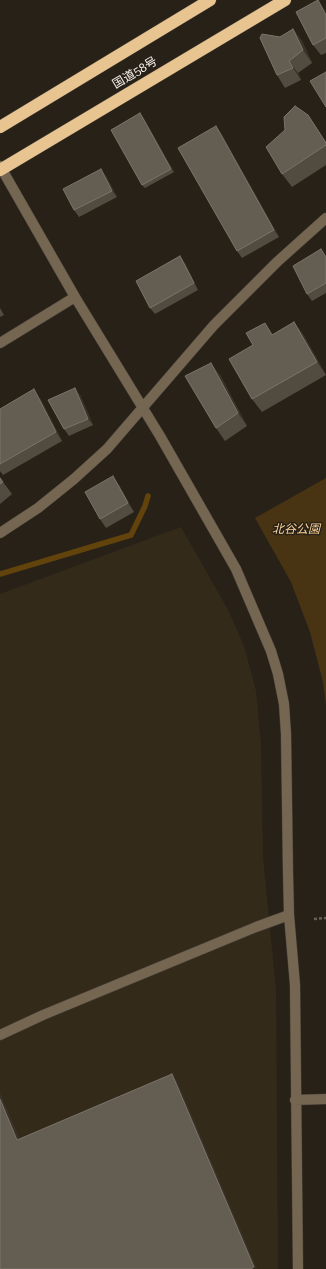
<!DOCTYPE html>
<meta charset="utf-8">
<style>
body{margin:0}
canvas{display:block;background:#282118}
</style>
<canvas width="326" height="1269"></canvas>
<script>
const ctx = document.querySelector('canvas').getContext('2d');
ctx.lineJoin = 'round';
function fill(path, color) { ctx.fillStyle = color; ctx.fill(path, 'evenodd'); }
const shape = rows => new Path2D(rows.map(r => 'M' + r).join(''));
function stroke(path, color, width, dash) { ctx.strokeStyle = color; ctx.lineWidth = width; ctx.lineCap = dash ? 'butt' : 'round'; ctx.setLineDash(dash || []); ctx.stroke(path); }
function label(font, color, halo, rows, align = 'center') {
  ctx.font = font + ' "Roboto Serif","Noto Sans JP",serif'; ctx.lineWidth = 3; ctx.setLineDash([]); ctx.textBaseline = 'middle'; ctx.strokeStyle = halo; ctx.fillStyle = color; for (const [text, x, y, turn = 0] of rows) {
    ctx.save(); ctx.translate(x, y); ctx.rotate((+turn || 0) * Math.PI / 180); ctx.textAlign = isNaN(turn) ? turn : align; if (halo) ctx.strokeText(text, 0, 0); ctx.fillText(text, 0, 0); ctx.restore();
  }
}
const built = shape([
 [181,527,228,610,244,646,256,691,261,745,263,858,276,990,278,1269,0,1269,0,594]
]);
const green = shape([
 [326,478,326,705,323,682,310,632,291,582,255,518]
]);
const stream = shape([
 [0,574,131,535,145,506,148,496]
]);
const path = shape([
 [314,919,326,918]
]);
const minor = shape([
 [0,166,75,297,160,436,236,569,271,651,278,674,284,704,286,734,288,872,289,915,295,985,298,1269],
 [0,343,75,297],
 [0,533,38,508,74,479,107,449,214,325,277,262,326,218],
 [0,1035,43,1015,256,927,289,915],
 [295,1100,326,1099]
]);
const highway = shape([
 [0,127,210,0],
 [0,170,285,0]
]);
const wall = shape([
 [326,12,326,53,321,55,313,45],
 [293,29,302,41,312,63,298,73,301,80,285,88,277,75,280,37],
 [308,115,326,142,326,165,292,187,282,174],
 [143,117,174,172,145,188,142,185],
 [221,133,279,237,242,258,237,251],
 [106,176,117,197,79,217,74,210],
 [180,256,185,263,198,290,155,314,150,308],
 [326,256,326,293,312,301,307,294],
 [0,308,4,315,0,317],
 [294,322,304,336,326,375,262,412,252,399,273,335],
 [220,375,247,426,225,441,216,428],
 [80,395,93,425,69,436,64,429],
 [40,398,62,441,3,475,0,471,0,409],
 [0,478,12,494,0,504],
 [119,485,134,512,106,528,100,519]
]);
const shadedWall = shape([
 [318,0,326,12,326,15],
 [293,29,302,41,312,63,303,50],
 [289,61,298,73,301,80,293,68],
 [140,113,143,117,174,172,171,169],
 [216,126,221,133,279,237,274,230],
 [101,169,106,176,117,197,112,191],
 [180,256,185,263,198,290,194,283],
 [294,322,304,336,326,375,317,362],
 [265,323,274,336,272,335],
 [211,363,220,375,247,426,238,413],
 [75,388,80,395,93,425,88,419],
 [34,389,40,398,62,441,56,432],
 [113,476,119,485,134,512,128,503],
 [172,1074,178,1083,257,1269,255,1269,254,1267],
 [0,1094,1,1095,24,1149,17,1140,0,1099]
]);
const building = shape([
 [318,0,326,15,326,38,313,45,296,12,318,0],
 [293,29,303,50,289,61,293,68,277,75,260,38,262,34,280,37,293,29],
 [326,72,326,107,310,81,326,72],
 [295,106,308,115,326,143,326,145,282,174,266,147,285,130,284,117,295,106],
 [140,113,171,169,142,185,111,130,140,113],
 [216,126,274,230,237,251,178,148,216,126],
 [101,169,112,191,74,210,63,189,101,169],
 [321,249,326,257,326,283,307,294,293,266,321,249],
 [180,256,194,283,150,308,136,281,180,256],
 [294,322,317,362,252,399,229,359,253,345,246,333,265,323,272,335,294,322],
 [211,363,238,413,216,428,185,376,211,363],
 [75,388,88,419,64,429,48,400,75,388],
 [34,389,56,432,0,464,0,409,34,389],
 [113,476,128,503,100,519,85,492,113,476],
 [0,478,3,482,0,484,0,478],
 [172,1074,254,1267,251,1269,0,1269,0,1099,17,1140,172,1074]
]);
const streetNames = [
 ["国道58号",135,73,-31]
];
const parkNames = [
 ["北谷公園",296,529]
];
fill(built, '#342a1a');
fill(green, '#483413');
stroke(stream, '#62430b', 5.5);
stroke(minor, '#453e36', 11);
stroke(highway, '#453e36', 13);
stroke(path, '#666058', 2.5, [3, 2]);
stroke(minor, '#746651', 10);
stroke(highway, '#e8c490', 12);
fill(wall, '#514b40');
fill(shadedWall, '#393228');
fill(building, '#635d52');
stroke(building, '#7a746a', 1);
label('12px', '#f7f3ec', '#282118', streetNames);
label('italic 12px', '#fad297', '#282118', parkNames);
</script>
